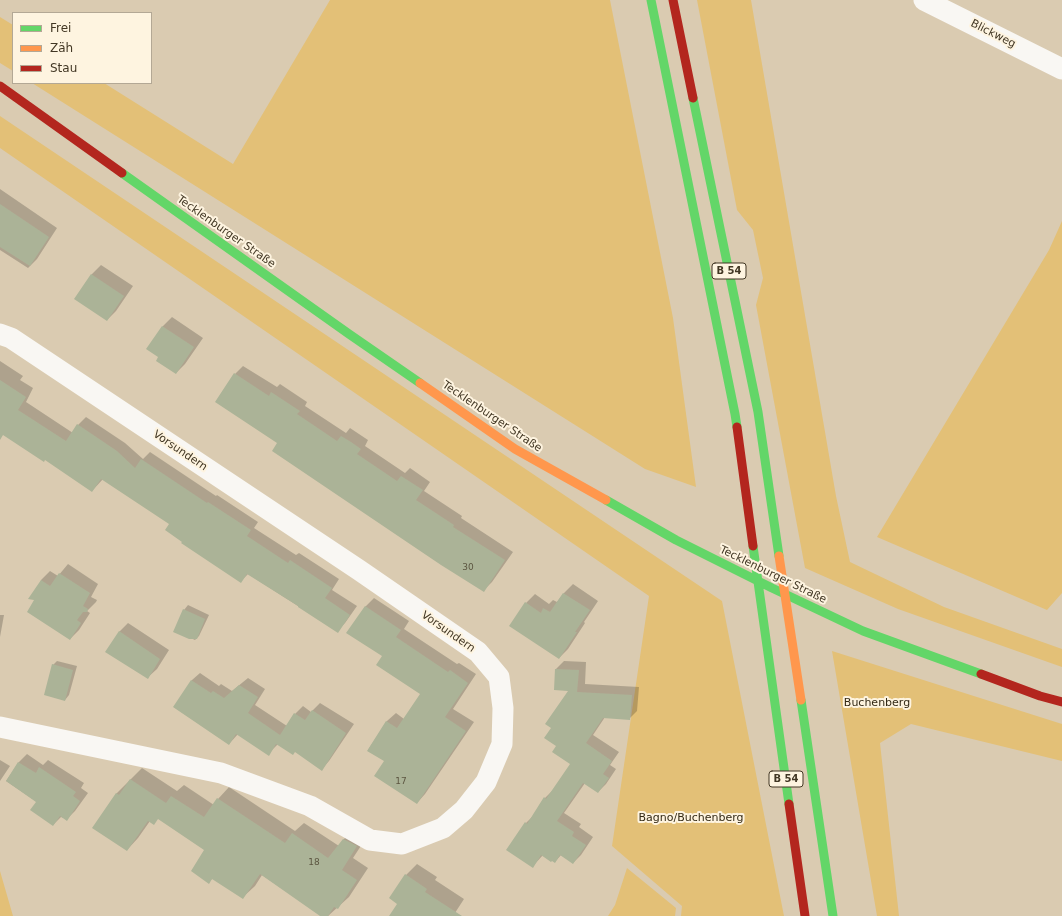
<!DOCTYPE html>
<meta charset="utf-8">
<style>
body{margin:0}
#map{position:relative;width:1062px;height:916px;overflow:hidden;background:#dacbb1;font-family:"DejaVu Sans",sans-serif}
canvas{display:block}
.legend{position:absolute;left:12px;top:12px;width:140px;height:72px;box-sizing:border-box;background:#fef4e0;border:1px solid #b3a895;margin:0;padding:5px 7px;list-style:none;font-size:12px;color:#423724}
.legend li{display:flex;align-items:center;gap:8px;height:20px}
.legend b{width:20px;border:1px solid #b3a895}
</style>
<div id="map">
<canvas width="1062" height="916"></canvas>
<ul class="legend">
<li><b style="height:5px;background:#63d668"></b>Frei</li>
<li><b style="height:5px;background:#ff974d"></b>Zäh</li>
<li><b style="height:5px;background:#b3261e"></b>Stau</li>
</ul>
</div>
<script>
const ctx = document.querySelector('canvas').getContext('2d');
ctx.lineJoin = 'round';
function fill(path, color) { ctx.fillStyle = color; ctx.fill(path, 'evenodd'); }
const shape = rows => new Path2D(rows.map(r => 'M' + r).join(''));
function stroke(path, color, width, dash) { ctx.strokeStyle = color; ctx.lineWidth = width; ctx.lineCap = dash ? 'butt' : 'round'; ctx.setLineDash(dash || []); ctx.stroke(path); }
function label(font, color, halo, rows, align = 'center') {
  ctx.font = font + ' "DejaVu Sans",sans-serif'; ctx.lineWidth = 4; ctx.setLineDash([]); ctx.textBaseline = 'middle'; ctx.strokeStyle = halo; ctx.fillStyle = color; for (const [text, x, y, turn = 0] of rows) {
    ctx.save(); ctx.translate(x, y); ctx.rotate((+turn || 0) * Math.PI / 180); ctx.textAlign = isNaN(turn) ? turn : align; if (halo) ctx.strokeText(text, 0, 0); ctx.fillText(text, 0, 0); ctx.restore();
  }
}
const green = shape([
 [330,0,610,0,673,318,696,487,645,469,32,83,104,83,233,164],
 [697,0,751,0,836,496,850,562,944,607,1062,649,1062,667,898,609,805,568,756,305,763,278,753,230,737,210],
 [0,17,13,25,13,71,0,63],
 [0,116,722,601,784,916,681,916,682,906,612,846,649,596,0,148],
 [1062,221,1062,593,1047,610,877,537,1049,250],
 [832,651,1062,724,1062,761,911,724,880,743,899,916,877,916],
 [627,868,676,908,675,916,608,916,615,905],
 [0,871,13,916,0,916]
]);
const shadow = shape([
 [0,189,57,228,37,259,28,268,0,250],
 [101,265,133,286,116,311,107,320,76,299,92,274],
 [172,317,203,338,185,364,176,373,160,356,148,348,163,326],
 [0,361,23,376,20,380,33,388,26,402,73,433,78,425,86,417,125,443,143,459,150,452,216,496,217,495,258,522,254,528,296,555,299,553,339,579,332,590,357,606,345,623,337,631,248,574,241,581,170,523,103,479,92,491,45,459,0,432],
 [243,366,277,387,280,384,307,402,305,406,346,433,350,428,368,440,365,446,405,473,410,468,430,482,424,491,462,516,461,518,513,552,492,582,484,590,279,443,235,374],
 [68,564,98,584,91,597,97,600,96,602,87,611,90,613,79,630,70,639,36,599,41,580,50,571,58,576],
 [573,584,598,601,584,622,585,623,568,649,559,658,526,603,535,594,549,604,553,600,557,602,564,593],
 [374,598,409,621,404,629,457,664,459,663,476,674,453,709,474,722,425,794,417,803,385,761,368,750,387,721,396,713,404,719,421,694,383,656,365,607],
 [188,605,209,615,199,636,195,640,175,631,184,610],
 [0,615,4,615,0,637],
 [128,623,169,650,157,669,147,678,119,632],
 [57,661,77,666,69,695,65,700,53,665],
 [564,661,586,662,585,684,639,687,637,711,629,719,605,717,593,735,619,752,610,765,616,769,606,784,598,792,585,783,564,813,581,824,579,827,593,837,581,855,573,863,561,855,555,862,543,855,533,866,526,823,534,815,545,798,553,790,571,764,557,746,552,728,569,690,555,689,556,669],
 [200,673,219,686,221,684,232,691,248,678,265,689,255,705,287,726,295,714,303,706,311,712,320,703,354,724,329,761,322,769,295,751,278,744,268,754,238,734,229,744,174,707,192,680],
 [27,754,43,765,48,760,84,783,81,788,88,793,75,811,67,819,61,817,53,825,37,802,6,781,19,762],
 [0,760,10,766,0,781],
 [142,768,177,791,184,785,214,805,218,799,229,787,295,831,304,823,339,846,344,839,355,828,368,835,353,858,368,868,349,897,328,916,322,916,262,875,255,886,243,897,213,878,209,882,206,850,159,818,150,821,138,838,127,850,116,794],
 [417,864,437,877,435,880,464,899,453,916,390,916,398,904,406,875]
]);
const building = shape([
 [0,204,49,237,30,266,0,247],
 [91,274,124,296,107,321,74,299],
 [162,326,194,347,176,374,156,361,158,357,146,349],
 [234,373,269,396,271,392,300,411,297,414,337,441,341,436,351,442,361,449,357,454,397,481,401,476,423,490,416,500,454,525,453,527,505,560,484,592,441,565,272,451,277,443,215,402],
 [0,380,26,397,18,410,66,441,77,424,117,451,135,468,141,459,207,503,208,502,251,530,247,536,288,563,290,560,332,588,325,598,350,615,338,633,298,607,298,606,247,574,241,583,181,543,182,542,165,530,169,524,101,479,92,492,45,460,44,462,3,435,0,440],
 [59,573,90,593,83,606,88,609,87,612,83,612,77,620,81,623,70,640,27,612,34,600,28,599,41,580,50,586],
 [563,593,590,610,575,632,577,632,559,659,509,626,525,602,541,613,543,608,550,612],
 [365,606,401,630,396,637,448,672,450,670,468,683,445,717,466,731,417,804,374,776,384,761,367,751,386,721,397,728,420,694,376,665,382,656,346,633],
 [183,609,205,619,197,639,189,639,173,632],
 [119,631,160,659,148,679,105,652],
 [52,664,73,670,65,701,44,695],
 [555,669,579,670,577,692,632,695,630,720,603,718,586,743,612,761,603,774,609,778,598,793,583,783,557,821,574,832,572,836,586,845,573,864,560,855,555,863,552,861,551,862,541,855,533,868,506,850,525,822,527,824,544,797,546,799,570,764,552,752,556,746,544,738,551,728,545,724,568,691,554,690],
 [191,680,211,693,213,691,224,698,239,685,258,697,248,713,280,735,294,713,305,720,312,710,346,733,322,771,295,752,293,755,276,744,269,756,236,734,229,745,173,707],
 [18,762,36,773,39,767,76,792,73,796,80,801,67,821,60,816,53,826,30,810,36,802,6,781],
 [130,779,166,803,171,796,204,817,217,798,285,843,292,833,328,858,343,839,357,846,342,870,357,880,338,909,334,907,328,916,320,916,260,874,243,899,212,879,209,884,191,871,204,850,158,819,154,825,148,821,127,851,92,828,116,793,119,795],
 [405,874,427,889,425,892,462,916,389,916,397,904,389,898]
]);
const street = shape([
 [924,0,1062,69],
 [0,334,11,338,359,570,478,652,499,677,503,708,502,744,486,782,464,810,443,828,402,844,370,840,310,806,221,773,0,727]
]);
const fast = shape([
 [651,0,735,414,737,427],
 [693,98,758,412,779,556],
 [122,173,349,334,420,383],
 [606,500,676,540,772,588,863,631,981,674],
 [753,546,789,804],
 [801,700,833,916]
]);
const slow = shape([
 [420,383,515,449,606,500],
 [779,556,801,700]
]);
const jam = shape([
 [673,0,693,98],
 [0,86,122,173],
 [737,427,753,546],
 [981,674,1040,696,1062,702],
 [789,804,805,916]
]);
const numberNames = [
 ["30",468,568],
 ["17",401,782],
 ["18",314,863]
];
const shields = [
 [729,271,34],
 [786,779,34]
];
const shieldNames = [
 ["B 54",729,271],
 ["B 54",786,779]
];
const streetNames = [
 ["Blickweg",993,34,27],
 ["Tecklenburger Straße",226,232,35],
 ["Tecklenburger Straße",492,417,34],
 ["Vorsundern",180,451,34],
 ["Tecklenburger Straße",773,575,26],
 ["Vorsundern",448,632,35]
];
const parkNames = [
 ["Buchenberg",877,703],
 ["Bagno/Buchenberg",691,818]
];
fill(green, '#e3c077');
fill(shadow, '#0003');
fill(building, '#abb397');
stroke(street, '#f9f7f3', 21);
stroke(fast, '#63d668', 9);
stroke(slow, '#ff974d', 9);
stroke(jam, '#b3261e', 9);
label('9px', '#5c5641', null, numberNames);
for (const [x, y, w] of shields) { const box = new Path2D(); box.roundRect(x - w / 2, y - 8, w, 16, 3); ctx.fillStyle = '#fef4e0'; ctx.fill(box); stroke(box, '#423724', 1); }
label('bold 10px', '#423724', null, shieldNames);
label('11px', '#423724', '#fef4e0', streetNames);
label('11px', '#332915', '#fef4e0', parkNames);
</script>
